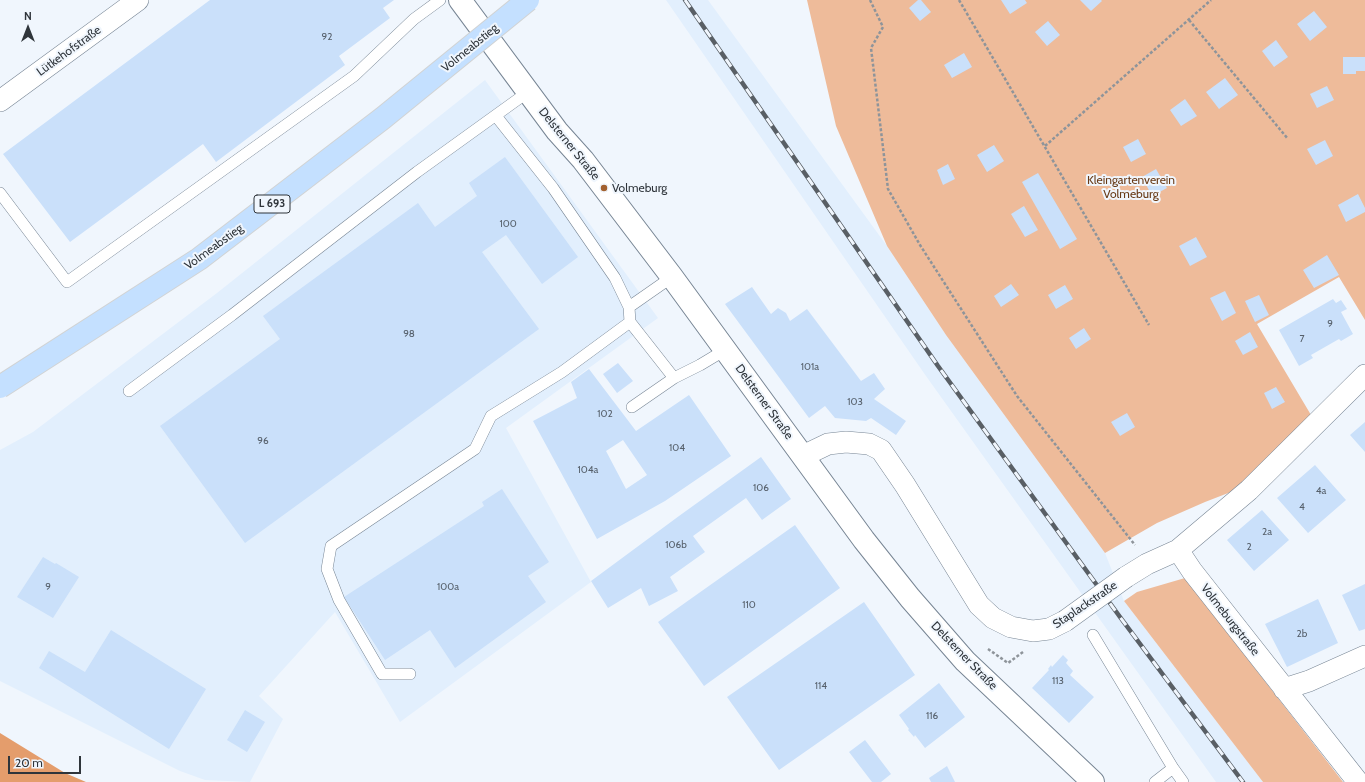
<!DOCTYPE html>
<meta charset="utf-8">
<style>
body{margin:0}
#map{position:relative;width:1365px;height:782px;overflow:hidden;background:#f0f6fd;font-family:Cabin,sans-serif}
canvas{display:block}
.north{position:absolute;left:8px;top:8px;width:40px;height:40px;-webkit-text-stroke:3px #f0f6fd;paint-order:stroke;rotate:0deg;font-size:11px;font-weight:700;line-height:16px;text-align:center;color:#2f353b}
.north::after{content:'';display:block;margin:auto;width:14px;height:18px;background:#2f353b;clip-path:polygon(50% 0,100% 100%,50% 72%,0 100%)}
.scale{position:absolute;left:8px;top:756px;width:73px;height:18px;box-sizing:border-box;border:2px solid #2f353b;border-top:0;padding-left:5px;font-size:12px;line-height:14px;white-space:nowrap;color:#2f353b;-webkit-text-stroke:3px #f0f6fd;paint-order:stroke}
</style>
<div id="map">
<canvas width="1365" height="782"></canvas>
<div class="north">N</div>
<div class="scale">20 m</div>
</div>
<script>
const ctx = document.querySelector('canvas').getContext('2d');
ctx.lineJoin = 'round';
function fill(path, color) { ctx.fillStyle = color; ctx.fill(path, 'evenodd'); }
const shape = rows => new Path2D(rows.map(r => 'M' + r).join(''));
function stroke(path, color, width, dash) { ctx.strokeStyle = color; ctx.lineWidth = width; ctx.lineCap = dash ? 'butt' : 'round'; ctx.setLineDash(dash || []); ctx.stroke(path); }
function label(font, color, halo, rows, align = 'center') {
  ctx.font = font + ' Cabin,sans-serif'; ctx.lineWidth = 4; ctx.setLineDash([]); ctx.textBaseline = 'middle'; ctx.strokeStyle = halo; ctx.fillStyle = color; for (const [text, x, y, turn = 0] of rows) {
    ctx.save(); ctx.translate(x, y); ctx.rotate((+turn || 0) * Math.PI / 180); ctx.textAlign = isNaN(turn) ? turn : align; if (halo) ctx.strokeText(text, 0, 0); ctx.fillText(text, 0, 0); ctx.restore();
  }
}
const built = shape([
 [666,0,708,0,887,246,946,335,1105,553,1124,601,1263,782,1216,782,926,376],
 [485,80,658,318,506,428,591,582,400,722,335,612,259,696,283,719,250,782,205,780,180,771,0,681,0,450,33,432,217,293]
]);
const green = shape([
 [807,0,1365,0,1365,320,1339,277,1257,324,1311,415,1236,490,1205,502,1157,523,1105,553,946,335,887,246,836,126],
 [1185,578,1343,782,1263,782,1124,601,1137,592]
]);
const water = shape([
 [0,733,65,773,86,782,0,782]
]);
const building = shape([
 [210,0,394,0,383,8,390,18,339,56,345,65,216,162,203,144,70,242,3,154],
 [918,0,921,0,931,12,920,21,909,8],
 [1001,0,1025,0,1027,3,1010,14],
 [1080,0,1101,0,1102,1,1091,11],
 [1314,11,1327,27,1310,41,1297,24],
 [1048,21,1060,35,1047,46,1035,32],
 [1276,40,1288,57,1274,67,1262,51],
 [964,53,972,67,952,78,944,65],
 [1343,57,1365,57,1365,71,1356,71,1356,74,1343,74],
 [1225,78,1238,95,1219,109,1206,92],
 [1327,86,1334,100,1317,108,1310,94],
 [1185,99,1197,116,1181,126,1170,110],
 [1138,139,1146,154,1131,162,1123,147],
 [1325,140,1333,156,1316,165,1307,149],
 [994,145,1004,161,987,172,977,155],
 [505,157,578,257,542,284,506,235,482,252,539,329,245,543,160,426,280,339,263,316,418,203,435,227,477,196,469,183],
 [948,164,955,179,943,185,937,170],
 [1156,169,1167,188,1152,196,1142,177],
 [1038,173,1077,239,1060,249,1022,182],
 [1358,194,1365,208,1365,212,1346,222,1338,205],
 [1024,206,1038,230,1025,237,1011,214],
 [1196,237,1207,257,1190,266,1179,246],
 [1327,255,1339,275,1314,288,1303,270],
 [1011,284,1019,295,1001,307,994,296],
 [1065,285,1073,299,1056,309,1048,295],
 [752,287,771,314,778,308,786,313,790,321,807,309,861,381,874,373,885,389,874,399,906,421,896,435,871,418,866,421,835,418,825,406,809,418,725,304],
 [1225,291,1236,313,1222,321,1210,298],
 [1259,295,1269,315,1255,322,1245,301],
 [1333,299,1336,303,1341,300,1347,309,1341,312,1353,334,1341,341,1339,339,1311,355,1313,358,1299,366,1279,330],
 [1084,328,1091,339,1076,349,1069,338],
 [1250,332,1258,347,1243,355,1235,341],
 [618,363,633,381,617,393,603,374],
 [589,369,636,431,689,395,731,456,665,501,597,539,533,421,577,398,571,382],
 [623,440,647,475,626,489,606,451],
 [1276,387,1285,402,1272,409,1264,393],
 [1127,413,1135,427,1120,436,1111,422],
 [1365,422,1365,452,1350,435],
 [761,457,791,499,762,520,746,498,693,536,705,552,670,577,678,591,649,606,641,588,608,608,591,581,679,516],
 [1315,465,1346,500,1308,533,1277,498],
 [502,489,549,562,528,576,546,602,455,668,430,630,385,660,344,597,484,506,482,502],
 [1262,510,1289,540,1254,571,1227,540],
 [795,525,840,588,704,686,658,622],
 [43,557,55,564,56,563,79,577,53,618,17,597],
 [1365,584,1365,629,1359,631,1342,595],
 [1318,599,1338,643,1287,667,1265,624],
 [864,602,915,675,779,770,727,697],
 [111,630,206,689,169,749,39,668,49,651,85,672],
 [1063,655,1068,660,1066,663,1073,671,1070,675,1094,697,1069,723,1032,688,1049,670,1048,669,1051,665,1052,667],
 [939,683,965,717,925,748,915,735,914,737,908,730,909,729,899,715],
 [245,710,265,722,247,752,227,740],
 [865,740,891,774,881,782,872,782,849,752],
 [947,766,955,782,931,782,929,778]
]);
const path = shape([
 [870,0,883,27,871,48,888,189,920,245,1017,396,1135,545],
 [959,0,1149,325],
 [1189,20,1288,139],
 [1045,146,1211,0],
 [988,649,1008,663,1023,652]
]);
const service = shape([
 [496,116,553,188,615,278,629,307],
 [0,193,67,282,354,76,414,19,440,0],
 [630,322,674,378],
 [129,391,232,315,417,172,528,92],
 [632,407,674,378,700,365,725,350],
 [1093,635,1173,768,1183,782],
 [410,674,382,674,339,600,327,569,331,546,475,449,491,416,562,372,630,322,629,307,672,277],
 [1155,782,1173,768]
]);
const minor = shape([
 [0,101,138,0],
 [803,456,828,444,846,442,869,444,881,450,905,485,979,605,993,618,1011,627,1033,631,1049,629,1065,621],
 [1178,550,1192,571,1358,782],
 [1126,577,1147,564,1178,550,1249,490,1365,375],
 [1284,689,1309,681,1365,656]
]);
const tertiary = shape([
 [460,0,557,131,583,160,672,277,864,540,910,598,965,661,1093,782]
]);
const rail = shape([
 [685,0,938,366,1120,617,1243,782]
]);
const minorBridge = shape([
 [1065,621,1126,577]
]);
const primaryBridge = shape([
 [0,387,199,259,383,118,528,0]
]);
const markers = [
 [604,188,4,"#a3612f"]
];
const numberNames = [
 ["92",327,37],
 ["100",508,224],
 ["9",1330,324],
 ["98",409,334],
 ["7",1302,339],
 ["101a",810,367],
 ["103",855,402],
 ["102",605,414],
 ["96",263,441],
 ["104",677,448],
 ["104a",588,470],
 ["106",761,488],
 ["4a",1321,491],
 ["4",1302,507],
 ["2a",1267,532],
 ["106b",676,545],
 ["2",1249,547],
 ["9",48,587],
 ["100a",448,587],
 ["110",749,605],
 ["2b",1302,634],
 ["113",1058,681],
 ["114",821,686],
 ["116",932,716]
];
const shields = [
 [272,204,36]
];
const shieldNames = [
 ["L 693",272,204]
];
const streetNames = [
 ["Volmeabstieg",470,48,-39],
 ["Lütkehofstraße",69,51,-36],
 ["Delsterner Straße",569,144,51],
 ["Volmeabstieg",214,247,-36],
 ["Delsterner Straße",764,402,54],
 ["Staplackstraße",1085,605,-34],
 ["Volmeburgstraße",1230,620,52],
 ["Delsterner Straße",964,656,46]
];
const parkNames = [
 ["Kleingartenverein",1131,180],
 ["Volmeburg",1131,194]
];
const poiNames = [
 ["Volmeburg",612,188]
];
fill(built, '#e2effd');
fill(green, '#eebb9a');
fill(water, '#e49d6c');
fill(building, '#cae0fa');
stroke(service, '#778594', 12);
stroke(minor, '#778594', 22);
stroke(tertiary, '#778594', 24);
stroke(path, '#8e949a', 2.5, [3, 2]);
stroke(service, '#fff', 11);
stroke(minor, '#fff', 21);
stroke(tertiary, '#fff', 22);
stroke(rail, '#595f65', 4.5);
stroke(rail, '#f0f6fd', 3, [9]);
stroke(minorBridge, '#778594', 22, []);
stroke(primaryBridge, '#d1d3d4', 24, []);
stroke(minorBridge, '#fff', 21);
stroke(primaryBridge, '#c4e0ff', 22);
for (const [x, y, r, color] of markers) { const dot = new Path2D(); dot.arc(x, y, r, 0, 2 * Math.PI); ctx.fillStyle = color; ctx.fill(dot); stroke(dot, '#f0f6fd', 1.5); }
label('10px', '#56606b', null, numberNames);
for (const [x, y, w] of shields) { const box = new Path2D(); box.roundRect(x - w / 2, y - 9, w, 18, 3); ctx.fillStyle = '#f0f6fd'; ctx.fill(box); stroke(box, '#2f353b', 1); }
label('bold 11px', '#2f353b', null, shieldNames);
label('12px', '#2f353b', '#f0f6fd', streetNames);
label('12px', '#683a16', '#f0f6fd', parkNames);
label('12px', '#2f353b', '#f0f6fd', poiNames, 'left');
</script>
